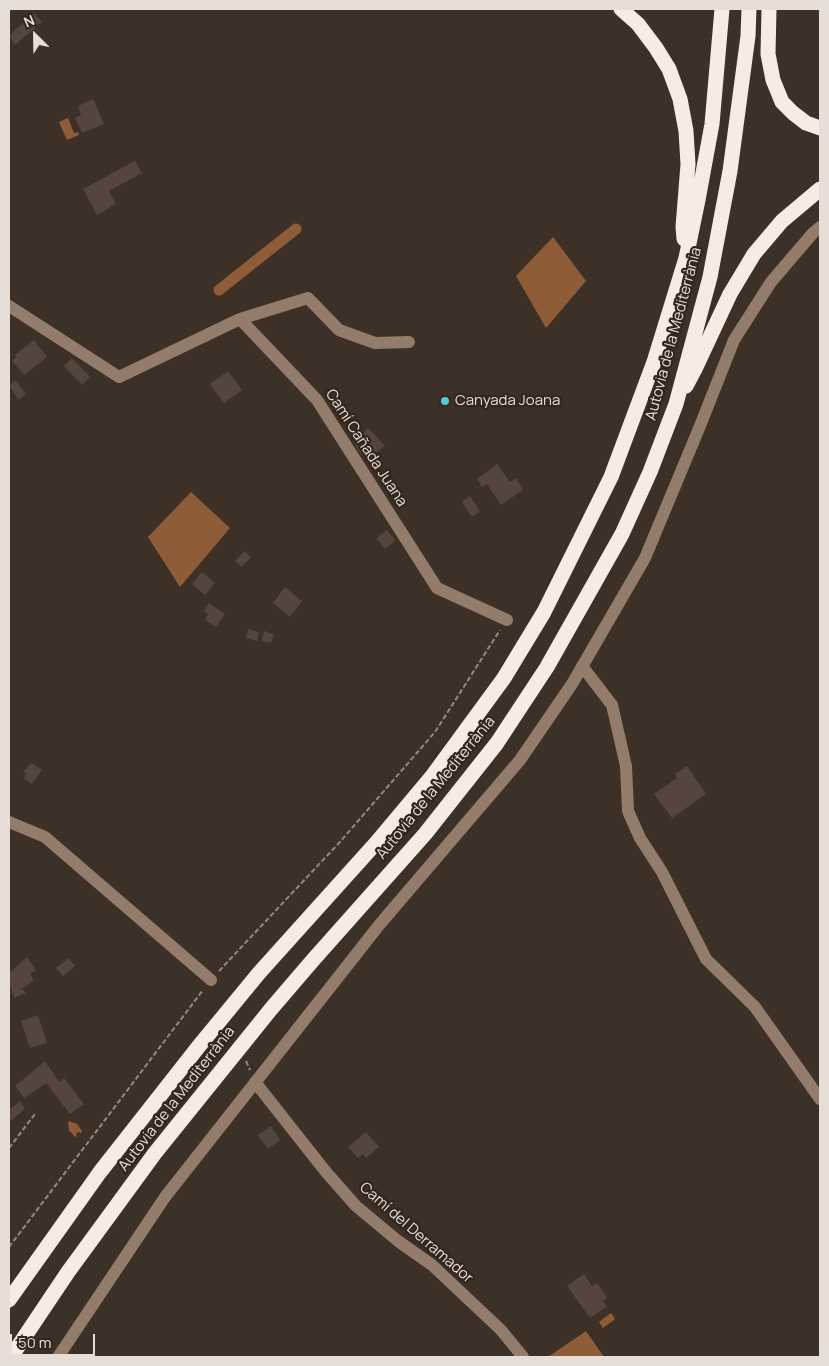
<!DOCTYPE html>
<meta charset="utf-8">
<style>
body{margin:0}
#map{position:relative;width:829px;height:1366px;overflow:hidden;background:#3d3027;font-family:Manrope,sans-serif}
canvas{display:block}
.frame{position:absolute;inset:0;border:10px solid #e7ded8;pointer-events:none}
.north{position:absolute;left:10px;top:10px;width:50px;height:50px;-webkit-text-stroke:4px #33261d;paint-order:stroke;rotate:337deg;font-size:14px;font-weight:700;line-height:20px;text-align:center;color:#e7ded8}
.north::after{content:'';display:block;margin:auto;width:18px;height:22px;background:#e7ded8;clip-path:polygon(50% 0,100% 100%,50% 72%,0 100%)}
.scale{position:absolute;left:10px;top:1334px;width:85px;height:22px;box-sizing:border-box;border:2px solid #e7ded8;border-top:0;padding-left:6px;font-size:15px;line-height:18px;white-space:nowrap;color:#e7ded8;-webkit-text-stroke:4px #33261d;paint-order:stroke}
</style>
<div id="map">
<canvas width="829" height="1366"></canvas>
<div class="frame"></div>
<div class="north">N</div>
<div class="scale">50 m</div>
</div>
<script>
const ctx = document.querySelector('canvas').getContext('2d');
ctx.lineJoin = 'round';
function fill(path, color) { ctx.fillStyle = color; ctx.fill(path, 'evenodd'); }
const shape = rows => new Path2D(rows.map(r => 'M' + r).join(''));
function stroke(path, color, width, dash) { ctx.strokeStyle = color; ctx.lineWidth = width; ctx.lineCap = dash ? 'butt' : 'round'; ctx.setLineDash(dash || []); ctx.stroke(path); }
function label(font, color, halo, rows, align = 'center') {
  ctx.font = font + ' Manrope,sans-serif'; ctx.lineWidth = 4.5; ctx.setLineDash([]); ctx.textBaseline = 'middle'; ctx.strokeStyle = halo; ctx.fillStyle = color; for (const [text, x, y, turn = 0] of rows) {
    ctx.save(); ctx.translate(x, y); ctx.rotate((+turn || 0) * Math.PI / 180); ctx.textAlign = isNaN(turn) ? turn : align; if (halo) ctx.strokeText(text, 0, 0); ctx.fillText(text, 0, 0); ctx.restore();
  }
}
const water = shape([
 [68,118,74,133,78,132,79,135,67,140,59,122],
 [553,237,586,281,546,328,516,276],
 [191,492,230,528,180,587,148,537],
 [69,1121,77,1124,82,1131,81,1133,77,1132,76,1137,74,1136,69,1130,68,1123],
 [611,1313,615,1319,603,1328,599,1322],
 [586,1331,604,1357,548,1357]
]);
const canal = shape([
 [219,290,296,229]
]);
const building = shape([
 [34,13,42,22,15,45,9,36],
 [93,99,104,124,82,133,75,118,81,115,78,106],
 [135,161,142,173,109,191,116,204,97,215,83,189],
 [34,340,47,357,24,375,12,361,17,357,15,355],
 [72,358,90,377,82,385,64,366],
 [228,371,242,390,224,403,210,384],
 [15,380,26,394,19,400,9,386],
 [368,428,385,446,373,455,368,450,362,456,354,443],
 [497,464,510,482,516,478,523,490,501,505,487,484,482,487,477,479],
 [470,496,480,511,472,517,462,502],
 [387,530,395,540,385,549,376,538],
 [244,551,251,557,242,567,235,561],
 [202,572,215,583,205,595,192,584],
 [285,587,302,601,290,617,273,603],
 [209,603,225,614,216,627,205,620,208,614,204,611],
 [248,629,259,632,257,641,246,638],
 [264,631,274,634,271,643,262,641],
 [31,763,42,770,32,784,24,778,26,774,23,772],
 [687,766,706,794,672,818,654,794,677,778,675,774],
 [27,957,36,970,30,974,34,980,22,989,26,993,14,998,9,984,9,973],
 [69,958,75,966,63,976,56,968],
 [38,1015,47,1043,30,1048,21,1021],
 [45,1061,59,1082,64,1078,84,1104,70,1114,46,1083,24,1098,15,1086],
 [20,1101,25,1109,9,1122,9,1110],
 [271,1126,280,1140,268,1149,258,1135],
 [366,1132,379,1147,366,1158,363,1154,358,1158,348,1147],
 [584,1274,592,1286,597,1283,607,1298,603,1301,607,1306,590,1318,567,1286]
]);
const path = shape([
 [219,971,339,843,435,732,500,630],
 [246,1061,250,1070],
 [9,1148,35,1114],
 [9,1247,203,990]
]);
const minor = shape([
 [9,306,119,377,240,319,317,400,437,588,507,620],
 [240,319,308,298,339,330,375,343,409,342],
 [582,666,612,705,626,766,628,811,640,838,662,872,706,959,755,1007,820,1099],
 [9,822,45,837,211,980],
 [255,1082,326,1172,356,1206,398,1241,432,1265,501,1330,523,1357],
 [58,1357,165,1197,380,924,520,760,572,684,645,558,700,426,734,340,771,282,813,233,820,227]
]);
const highway = shape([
 [621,9,638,24,656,48,669,69,680,99,686,131,688,164,683,227,684,239],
 [769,9,768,54,773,80,782,102,793,113,806,123,820,128],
 [686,386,695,369,730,294,754,254,782,221,820,189],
 [9,1300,100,1172,199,1046,259,973,376,843,433,775,504,678,544,612,611,477,654,362,686,258,698,200,712,124,722,9],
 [11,1357,68,1272,155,1153,271,1009,313,960,425,834,497,743,547,667,622,534,650,472,676,404,710,277,730,171,748,36,749,9]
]);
const markers = [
 [445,401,5,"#53cbda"]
];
const streetNames = [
 ["Autovia de la Mediterrània",674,334,-75],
 ["Camí Cañada Juana",366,448,57],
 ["Autovia de la Mediterrània",436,788,-51],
 ["Autovia de la Mediterrània",177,1099,-52],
 ["Camí del Derramador",416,1233,41]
];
const poiNames = [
 ["Canyada Joana",455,401]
];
fill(water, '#8e5d38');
stroke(canal, '#8e5d38', 11);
fill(building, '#54463c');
stroke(path, '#958a83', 2, [5, 2.5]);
stroke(minor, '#937c6c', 12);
stroke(highway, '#f7ebe3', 15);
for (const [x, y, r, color] of markers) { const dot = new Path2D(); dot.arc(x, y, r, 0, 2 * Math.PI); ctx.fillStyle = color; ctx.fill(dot); stroke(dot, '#33261d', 2); }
label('15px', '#e7ded8', '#33261d', streetNames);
label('15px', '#e7ded8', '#33261d', poiNames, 'left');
</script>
